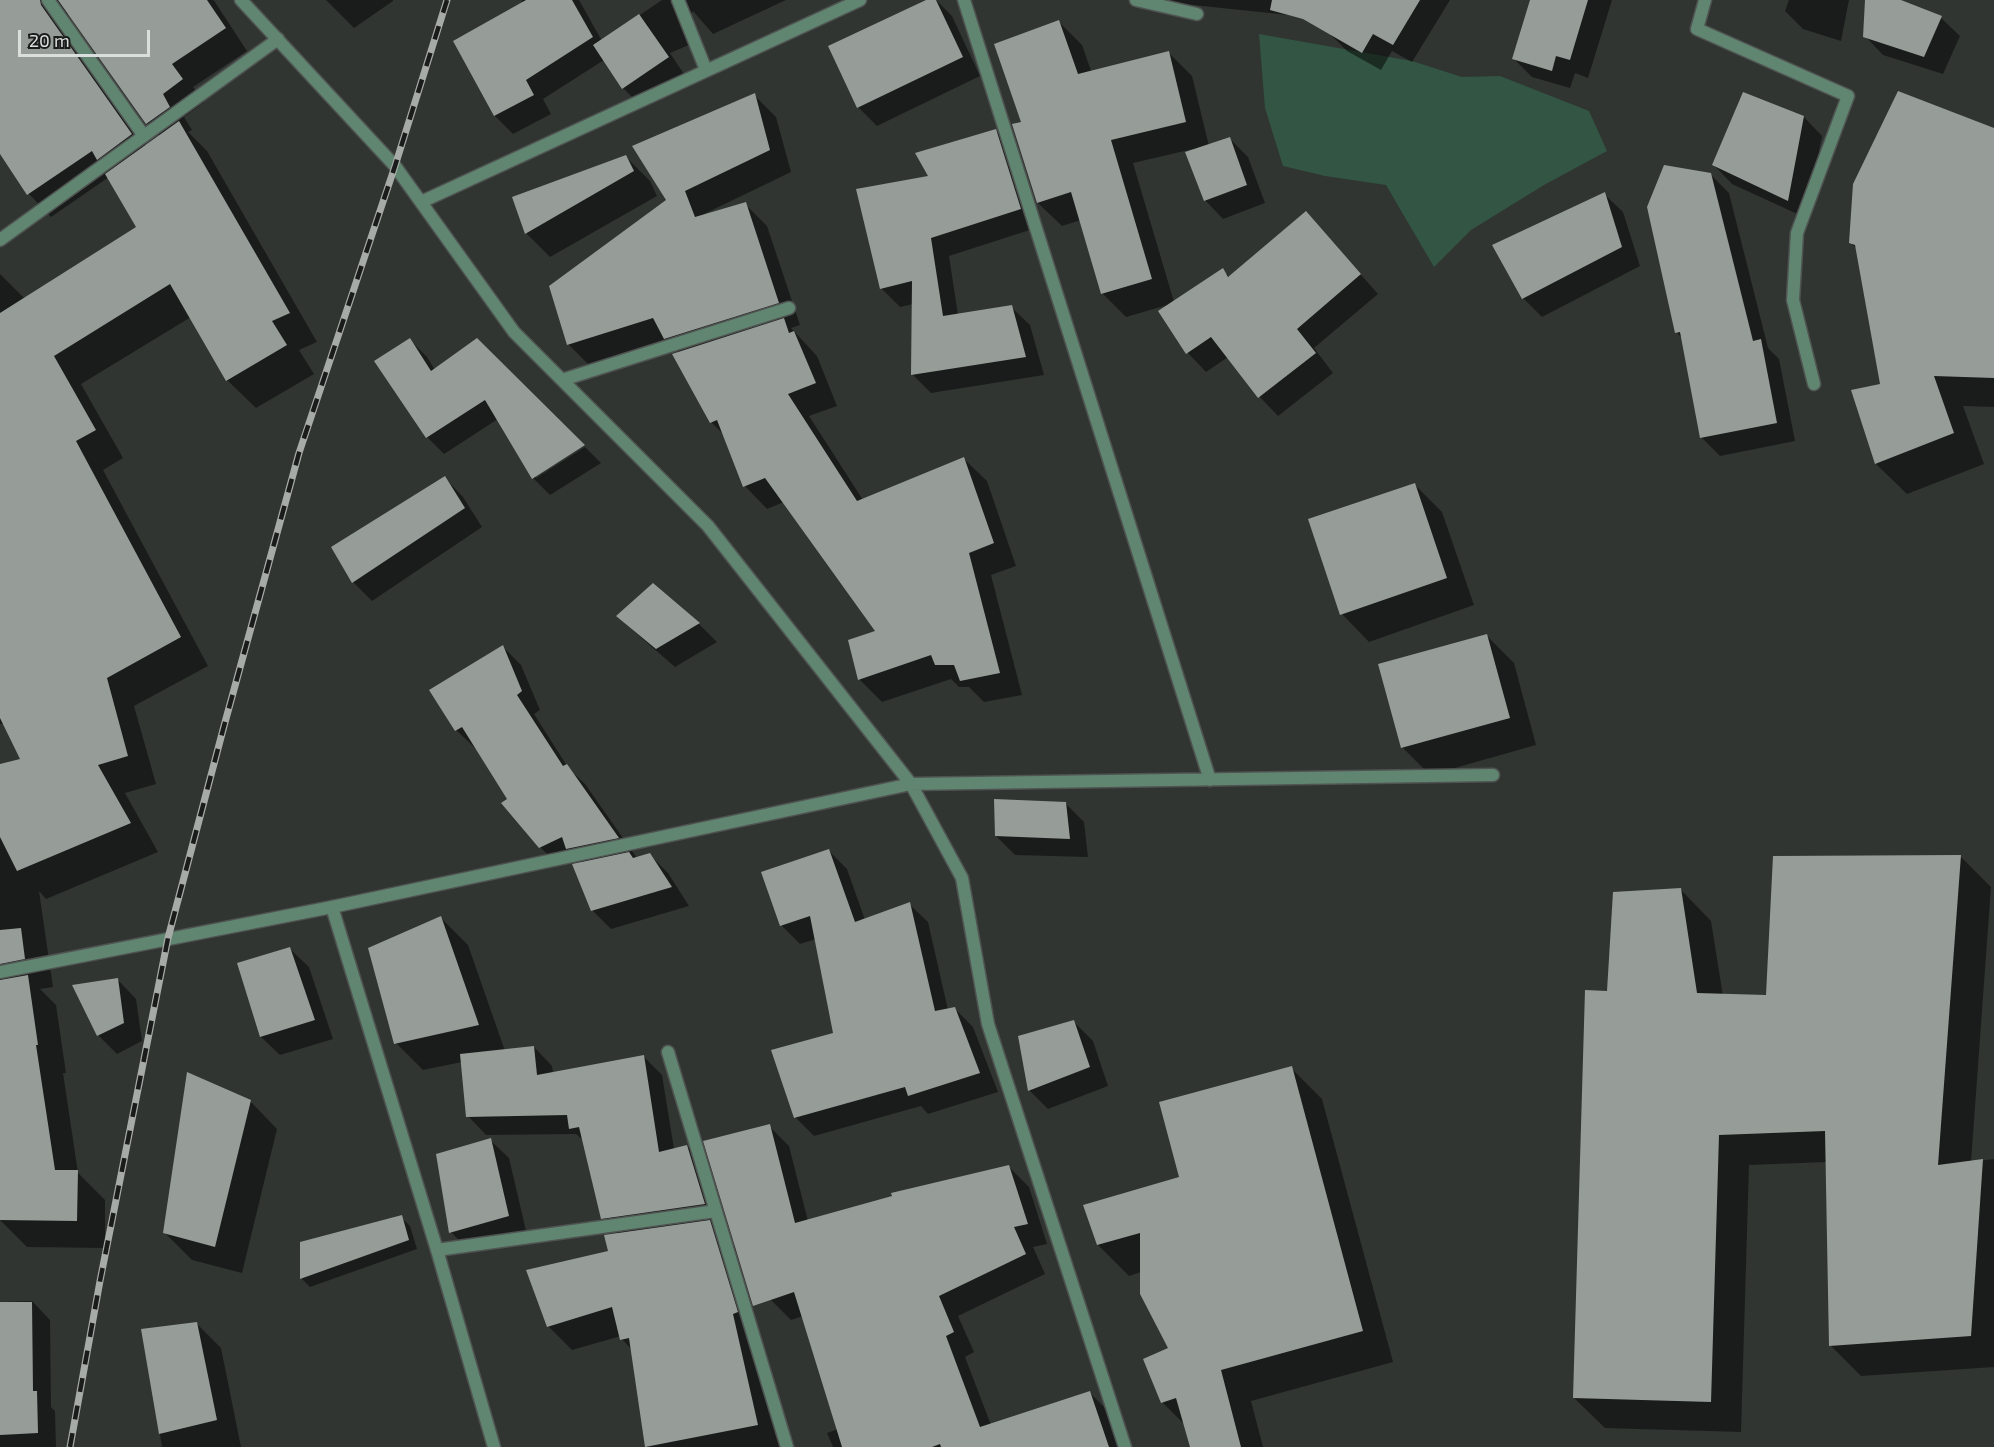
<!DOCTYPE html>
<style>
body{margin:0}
#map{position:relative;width:1994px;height:1447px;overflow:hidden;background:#303532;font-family:"Exo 2",sans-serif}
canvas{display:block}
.scale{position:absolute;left:18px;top:30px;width:132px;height:27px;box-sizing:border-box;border:3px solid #dadedc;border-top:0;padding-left:8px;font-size:18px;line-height:21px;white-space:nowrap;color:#dadedc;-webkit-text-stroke:4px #1a1c1b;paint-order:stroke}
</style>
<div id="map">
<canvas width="1994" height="1447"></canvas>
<div class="scale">20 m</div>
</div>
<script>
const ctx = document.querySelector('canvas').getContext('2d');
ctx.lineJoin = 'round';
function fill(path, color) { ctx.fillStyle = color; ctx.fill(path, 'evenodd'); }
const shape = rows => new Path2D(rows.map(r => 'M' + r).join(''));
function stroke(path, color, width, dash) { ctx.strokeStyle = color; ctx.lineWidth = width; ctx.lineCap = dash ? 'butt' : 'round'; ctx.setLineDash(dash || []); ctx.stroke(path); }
const green = shape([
 [1259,34,1412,61,1462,77,1500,76,1589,111,1607,151,1544,185,1471,230,1434,267,1386,185,1325,176,1283,166,1265,108]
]);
const shadow = shape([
 [0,0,213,0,215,2,247,51,193,87,204,102,184,117,192,130,188,132,207,151,317,342,299,350,314,374,256,408,227,380,191,317,81,384,123,458,103,470,208,666,134,706,156,784,125,793,158,852,46,899,39,891,53,987,40,989,56,1005,66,1073,63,1073,78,1173,105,1200,105,1248,27,1247,0,1220,0,766,23,760,5,724,0,724,0,274,25,299,138,228,109,177,51,217,29,194,0,152],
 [70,14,147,123,160,136,146,146,63,29,65,16],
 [326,0,393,0,393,1,354,28],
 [522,0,579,0,602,41,662,0,786,0,713,34,693,11,688,17,696,42,670,53,686,77,642,107,623,88,604,60,543,99,551,114,513,134,495,116,523,3],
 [929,0,936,0,952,16,980,76,877,126,858,107],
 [1145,0,1302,0,1298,16],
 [1339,0,1450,0,1412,62,1392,51,1381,70,1347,51,1328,32],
 [1531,0,1612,0,1588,78,1575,73,1570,88,1532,77,1513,58],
 [1789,0,1849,0,1841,41,1803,29,1785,11],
 [1867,0,1897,0,1941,18,1960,36,1943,74,1883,55,1865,36],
 [1059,22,1082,45,1111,128,1169,53,1192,76,1209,146,1229,138,1248,157,1265,203,1223,219,1205,200,1193,149,1133,163,1174,302,1222,270,1230,277,1306,213,1378,294,1314,348,1333,373,1278,416,1260,397,1228,357,1206,372,1188,353,1160,312,1171,304,1126,317,1102,293,1081,220,1062,226,1038,203,1014,125,1023,123],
 [754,95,776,117,791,172,704,214,704,216,745,204,767,226,800,325,791,328,817,356,837,406,809,416,863,500,964,459,987,481,1016,566,991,575,1022,695,984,702,969,687,959,687,951,679,882,702,859,679,877,632,784,502,767,509,745,486,725,436,711,422,680,353,669,342,590,366,568,344,668,200],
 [1804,117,1822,136,1806,218,1732,184,1714,165],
 [1994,130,1994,407,1963,406,1984,464,1907,494,1876,464,1853,392,1882,386,1858,250,1851,243],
 [996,131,1014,149,1039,227,949,256,958,315,1011,307,1030,325,1044,375,931,393,912,374,913,304,900,307,882,289,930,177],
 [626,157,650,181,657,196,550,257,526,233],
 [1710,174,1729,193,1768,348,1779,359,1795,441,1720,456,1701,437,1683,339,1677,333],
 [1604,194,1623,212,1640,266,1542,317,1523,298],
 [410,340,427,357,435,370,477,340,536,478,585,447,601,463,550,495,533,478,498,419,444,454,427,437],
 [445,478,463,497,482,527,372,601,354,583,333,547],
 [1414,484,1442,512,1474,605,1369,642,1342,614],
 [653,585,699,624,717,642,675,667,637,634,618,616],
 [1487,636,1514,663,1536,745,1430,775,1402,747],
 [503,647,521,665,540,710,534,714,569,769,585,784,637,858,649,854,668,873,689,906,611,929,592,910,583,864,577,857,559,866,540,847,476,748,475,748,456,730],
 [1065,803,1084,822,1088,857,1015,855,996,836],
 [828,850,847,869,865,920,909,904,928,922,948,1010,954,1008,973,1027,998,1092,928,1114,921,1106,814,1136,796,1118,773,1052,835,1034,816,939,800,944,782,926,763,873],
 [1961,857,1991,887,1971,1162,1994,1159,1994,1367,1861,1376,1830,1345,1827,1162,1749,1165,1741,1432,1605,1428,1574,1398,1608,992,1681,890,1711,921,1723,996,1768,997],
 [441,918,468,945,505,1051,534,1047,552,1066,553,1073,643,1056,662,1075,674,1149,687,1146,705,1165,723,1222,712,1224,738,1250,769,1126,789,1146,808,1221,1009,1167,1029,1187,1047,1244,1033,1247,1045,1274,958,1316,974,1352,965,1357,991,1425,1090,1393,1110,1413,1121,1447,833,1447,827,1433,838,1429,803,1316,791,1320,771,1300,759,1273,735,1248,761,1336,757,1338,781,1447,647,1447,632,1350,622,1339,621,1336,572,1350,548,1326,610,1252,618,1234,602,1218,584,1141,576,1134,486,1135,468,1116,462,1062,423,1070,396,1043],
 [290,949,309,967,333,1039,280,1055,261,1037],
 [118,980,136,999,142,1041,117,1054,99,1036,74,986],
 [1074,1022,1093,1041,1108,1086,1048,1109,1029,1090],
 [1291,1068,1322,1099,1393,1362,1251,1401,1263,1447,1191,1447,1185,1425,1163,1403,1145,1360,1170,1349,1141,1272,1129,1276,1098,1245,1181,1178],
 [250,1101,277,1129,242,1273,192,1260,164,1232],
 [490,1140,509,1158,527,1235,469,1251,451,1232],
 [401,1217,410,1226,417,1249,310,1287,301,1278],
 [32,1301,50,1320,51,1407,55,1411,56,1447,0,1447,0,1302],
 [196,1323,221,1348,241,1447,162,1447,143,1330]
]);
const building = shape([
 [0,0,40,0,41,5,132,134,97,160,92,151,27,195,0,154],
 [58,0,207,0,226,28,172,64,183,79,163,94,170,107,146,124],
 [526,0,572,0,593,37,526,80,534,95,494,116,453,41],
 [926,0,936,0,963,57,857,108,828,46],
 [1272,0,1420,0,1393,45,1373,34,1362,53,1303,19,1270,10],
 [1530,0,1588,0,1570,60,1556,56,1552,71,1512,59],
 [1865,0,1901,0,1942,16,1924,57,1863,37],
 [639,14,669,57,622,89,593,45],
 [1059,20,1078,74,1169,51,1186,122,1111,140,1152,279,1101,294,1071,192,1037,203,1012,124,1021,122,994,44],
 [1898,91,1994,128,1994,378,1934,376,1954,433,1875,464,1851,390,1880,384,1855,245,1849,243,1853,184],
 [1743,92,1804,116,1788,201,1712,165],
 [755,93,770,150,685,191,695,217,746,202,779,303,664,339,653,318,567,345,549,286,666,200,632,146],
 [179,121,290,313,272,321,287,345,226,381,170,284,54,356,96,430,76,441,181,637,107,678,128,756,98,765,131,823,17,871,0,837,0,764,20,759,0,718,0,313,136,227,105,174],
 [996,129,1021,209,931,238,943,316,1012,305,1026,357,911,375,912,281,880,289,856,189,928,176,915,153],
 [1230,137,1247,185,1204,201,1185,152],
 [626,155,634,171,525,234,512,197],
 [1664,165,1711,173,1753,341,1761,339,1777,423,1700,438,1680,332,1675,333,1647,207],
 [1605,192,1622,247,1522,299,1492,245],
 [1306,211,1361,274,1297,329,1316,353,1258,398,1211,337,1186,354,1158,311,1223,268,1228,277],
 [784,318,789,333,794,331,816,383,788,394,857,501,964,457,994,543,969,553,1000,673,960,681,954,665,935,665,931,655,858,680,848,640,875,631,765,478,743,487,717,420,710,423,672,354],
 [410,338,431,371,477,338,585,445,532,479,485,400,426,438,374,361],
 [445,476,465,508,352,583,331,547],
 [1415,483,1447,578,1340,615,1308,519],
 [653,583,700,623,656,649,616,616],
 [1487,634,1510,718,1401,748,1378,664],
 [503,645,522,691,517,695,563,766,567,764,619,838,566,849,562,837,539,848,501,803,507,799,462,727,455,731,429,690],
 [994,799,1066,802,1070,839,995,836],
 [829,849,855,922,910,902,935,1011,955,1007,980,1073,908,1096,905,1087,794,1118,771,1050,833,1033,810,916,780,926,761,872],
 [629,852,633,858,650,853,672,887,591,911,572,864],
 [1961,855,1938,1165,1983,1159,1971,1336,1829,1346,1825,1131,1719,1135,1711,1402,1573,1398,1585,990,1607,991,1613,892,1681,888,1697,993,1766,995,1773,856],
 [441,916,479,1025,394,1044,368,948],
 [21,928,25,959,0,964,0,930],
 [290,947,315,1020,260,1037,237,963],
 [28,975,38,1045,36,1045,55,1170,78,1170,77,1221,0,1220,0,980],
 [118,978,124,1023,97,1036,72,985],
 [1074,1020,1090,1067,1028,1091,1018,1036],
 [534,1046,537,1075,644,1055,659,1152,687,1145,705,1204,601,1219,579,1127,569,1129,567,1115,466,1117,460,1054],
 [1292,1066,1363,1331,1221,1370,1241,1447,1190,1447,1176,1398,1161,1403,1143,1359,1168,1348,1140,1294,1140,1233,1097,1245,1083,1205,1179,1177,1159,1102],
 [187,1072,251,1100,215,1247,163,1233],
 [770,1124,795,1223,892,1196,891,1193,1009,1165,1028,1224,1014,1227,1026,1254,939,1296,954,1332,946,1336,980,1427,1090,1391,1109,1447,941,1447,940,1444,932,1447,842,1447,794,1292,753,1306,703,1141],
 [491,1138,509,1216,449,1233,436,1154],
 [402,1215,409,1240,300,1279,300,1242],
 [710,1220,738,1312,733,1314,758,1425,645,1447,629,1338,620,1340,612,1307,547,1327,526,1270,608,1251,604,1235],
 [0,1302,32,1302,33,1391,37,1391,38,1433,0,1435],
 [197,1322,217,1420,159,1434,141,1329]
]);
const service = shape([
 [332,907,437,1250,494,1447]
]);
const minor = shape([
 [48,0,144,136],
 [241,0,395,166,514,332,708,526,911,784,962,878,988,1024,1125,1447],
 [678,0,706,70],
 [964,0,1210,780],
 [1136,0,1197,14],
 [1705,0,1697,29,1848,96,1797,233,1793,300,1814,384],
 [421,202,860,0],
 [0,240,278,39],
 [562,380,789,308],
 [0,972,332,907,911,784,1493,775],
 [668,1052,787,1447],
 [437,1250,716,1211]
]);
const rail = shape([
 [70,1447,100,1281,168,938,224,726,299,453,395,166,447,0]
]);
fill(green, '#335543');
fill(shadow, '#0007');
fill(building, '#969d99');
stroke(service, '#4f5351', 15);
stroke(minor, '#4f5351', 15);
stroke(service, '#608571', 12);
stroke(minor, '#608571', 12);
stroke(rail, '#a6aba8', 7);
stroke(rail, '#1a1c1b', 4.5, [14]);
</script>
